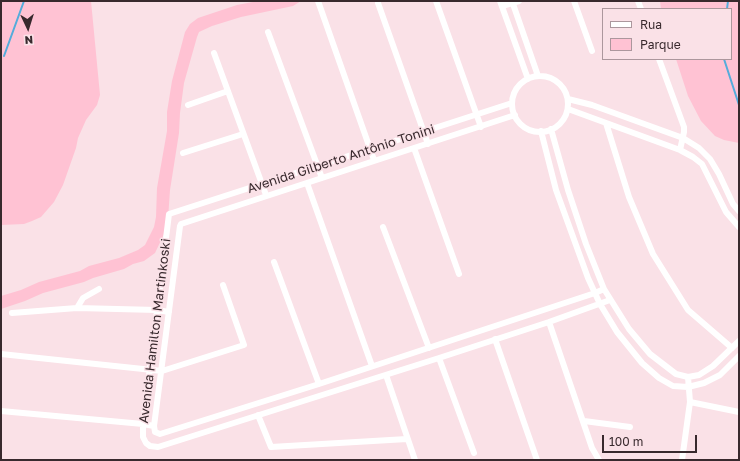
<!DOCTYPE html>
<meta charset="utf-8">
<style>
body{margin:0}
#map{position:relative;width:740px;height:461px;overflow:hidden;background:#fae1e7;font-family:"Golos Text",sans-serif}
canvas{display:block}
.frame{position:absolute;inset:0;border:2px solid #38292d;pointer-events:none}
.legend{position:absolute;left:602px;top:8px;width:130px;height:52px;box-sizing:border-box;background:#fae1e7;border:1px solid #ac979d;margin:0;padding:5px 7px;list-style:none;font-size:12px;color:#38292d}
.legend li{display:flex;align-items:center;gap:8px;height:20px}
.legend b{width:20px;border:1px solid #ac979d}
.north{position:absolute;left:8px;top:8px;width:40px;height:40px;-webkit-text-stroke:3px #fae1e7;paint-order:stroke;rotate:176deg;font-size:11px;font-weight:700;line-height:16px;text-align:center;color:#38292d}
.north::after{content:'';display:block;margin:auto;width:14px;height:18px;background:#38292d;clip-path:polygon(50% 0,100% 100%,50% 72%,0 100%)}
.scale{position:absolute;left:602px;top:435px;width:95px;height:18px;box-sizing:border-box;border:2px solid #38292d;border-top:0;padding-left:5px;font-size:12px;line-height:14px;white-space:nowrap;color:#38292d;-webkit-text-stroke:3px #fae1e7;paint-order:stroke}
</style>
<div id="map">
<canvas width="740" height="461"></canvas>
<div class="frame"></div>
<ul class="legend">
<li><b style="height:5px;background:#fff"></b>Rua</li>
<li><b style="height:11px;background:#ffc2d3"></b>Parque</li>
</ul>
<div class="north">N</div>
<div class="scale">100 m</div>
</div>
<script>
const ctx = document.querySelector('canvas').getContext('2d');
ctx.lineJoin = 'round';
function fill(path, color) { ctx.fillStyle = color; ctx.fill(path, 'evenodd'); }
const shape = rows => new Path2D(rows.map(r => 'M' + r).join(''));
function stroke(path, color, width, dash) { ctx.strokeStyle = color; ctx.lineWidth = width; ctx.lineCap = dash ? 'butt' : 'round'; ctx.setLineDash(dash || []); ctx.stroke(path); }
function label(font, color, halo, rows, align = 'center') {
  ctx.font = font + ' "Golos Text",sans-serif'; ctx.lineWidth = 3; ctx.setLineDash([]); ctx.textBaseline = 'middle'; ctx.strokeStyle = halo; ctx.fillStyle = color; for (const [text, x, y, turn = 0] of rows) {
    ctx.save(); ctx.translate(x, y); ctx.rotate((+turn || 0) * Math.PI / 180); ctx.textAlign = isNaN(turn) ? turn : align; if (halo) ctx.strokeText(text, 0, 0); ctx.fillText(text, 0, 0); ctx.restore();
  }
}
const green = shape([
 [1,1,91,1,100,95,97,105,86,120,78,138,76,148,63,185,54,202,41,217,32,221,24,224,1,225],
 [258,1,301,1,293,6,241,17,212,26,199,32,197,37,184,83,180,113,179,133,170,190,168,219,166,230,155,253,144,261,133,264,124,269,93,278,84,282,43,293,25,301,1,309,1,296,21,290,39,282,80,271,89,266,119,258,138,250,145,245,154,227,156,217,157,188,167,131,167,112,172,81,185,32,190,24,198,18,237,5],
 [660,1,739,1,739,143,724,140,715,136,701,121,688,96,676,59,731,59,731,9,661,9]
]);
const stream = shape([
 [727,9,728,1],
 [4,56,24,1],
 [724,59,739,105]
]);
const minor = shape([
 [318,1,374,160],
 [436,1,481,127],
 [500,1,528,79],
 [512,1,538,76],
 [574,1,592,51],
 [638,1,641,9],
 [378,3,428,144],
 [502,6,519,1],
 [268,32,322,178],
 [214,53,266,195],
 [659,59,684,127,684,132,680,150],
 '512 104a28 28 0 1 1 56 0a28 28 0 1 1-56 0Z',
 [568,99,592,105,683,138,699,148,710,159,719,174,733,204,739,211],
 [512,103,169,214,143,424,143,437,146,443,150,446,158,447,439,358,549,322,610,300],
 [188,105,228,91],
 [568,109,680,150,693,157,702,164,726,212,739,227],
 [515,115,181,224,180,226,154,426,155,432,160,434,319,384,595,293,604,289],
 [606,123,629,197,653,254,688,310,732,348],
 [551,129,568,190,586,244,604,289,629,329,650,354,676,374,688,377,699,375,713,366,739,341],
 [541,131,556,190,588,278,600,304,617,332,642,363,659,378,673,386,688,387,704,383,720,375,739,356],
 [414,148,459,274],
 [183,153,243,134],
 [307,183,372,366],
 [383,227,429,348],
 [274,262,319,384],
 [77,308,83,298,99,289],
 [12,313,77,308,157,310,169,312],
 [549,322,592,448,599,460],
 [495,339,537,460],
 [1,354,162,371,244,345,223,285],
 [439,358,474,453],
 [386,375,415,460],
 [690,402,739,412],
 [1,411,143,424,154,426],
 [258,415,271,447,407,439],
 [584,421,630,427],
 [682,460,690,402,688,377]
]);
const streetNames = [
 ["Avenida Gilberto Antônio Tonini",341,159,-18],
 ["Avenida Hamilton Martinkoski",155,331,-83]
];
fill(green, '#ffc2d3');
stroke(stream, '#54acdb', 2);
stroke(minor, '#fff', 6);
label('13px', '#38292d', '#fae1e7', streetNames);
</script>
